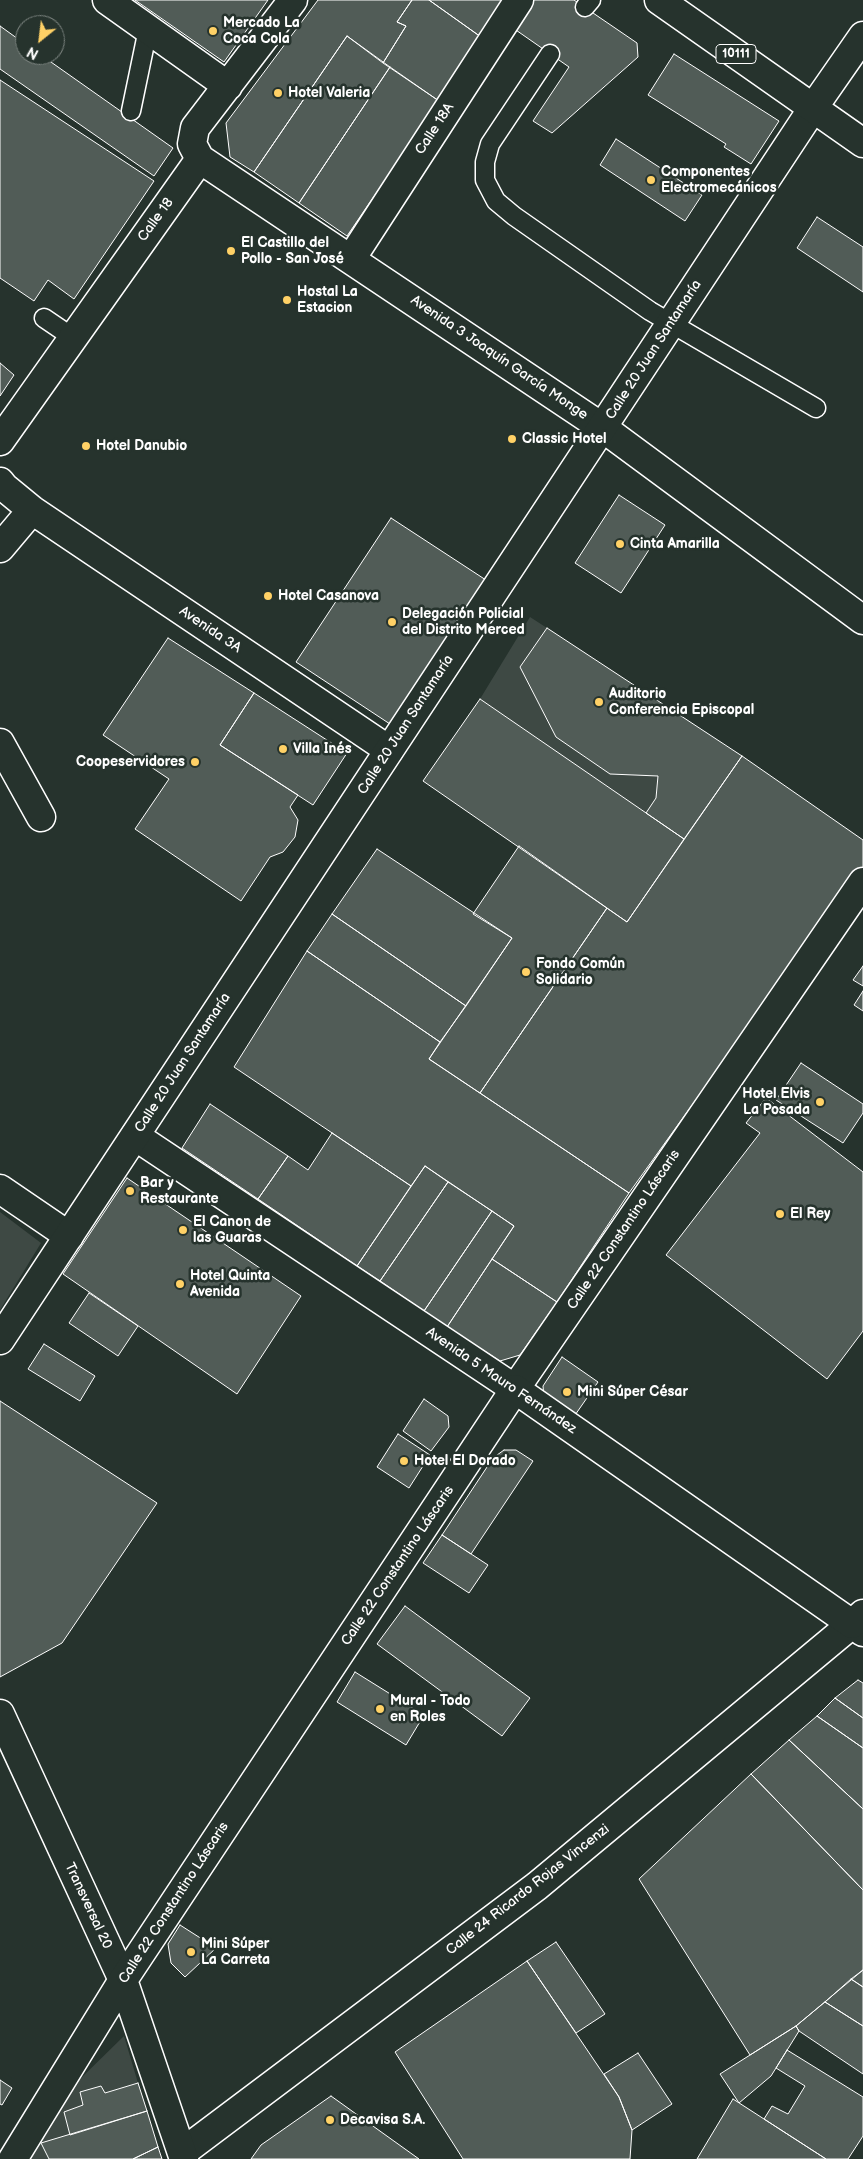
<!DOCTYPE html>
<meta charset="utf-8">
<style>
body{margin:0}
#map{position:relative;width:863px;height:2159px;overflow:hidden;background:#26332d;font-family:"Balsamiq Sans",sans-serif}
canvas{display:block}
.north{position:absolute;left:15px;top:15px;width:50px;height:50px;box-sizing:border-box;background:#26332d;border:1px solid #7d8581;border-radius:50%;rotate:209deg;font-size:14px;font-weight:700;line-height:20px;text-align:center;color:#fff}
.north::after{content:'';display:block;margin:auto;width:18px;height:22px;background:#ffd166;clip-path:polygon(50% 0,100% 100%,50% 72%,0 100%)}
</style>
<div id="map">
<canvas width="863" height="2159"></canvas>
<div class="north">N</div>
</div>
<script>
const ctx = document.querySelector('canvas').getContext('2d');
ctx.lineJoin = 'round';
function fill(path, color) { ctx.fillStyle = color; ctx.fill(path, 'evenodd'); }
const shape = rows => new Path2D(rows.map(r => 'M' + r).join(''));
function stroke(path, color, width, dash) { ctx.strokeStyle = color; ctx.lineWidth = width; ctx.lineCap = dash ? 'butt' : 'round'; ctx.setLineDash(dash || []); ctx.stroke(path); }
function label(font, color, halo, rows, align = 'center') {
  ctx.font = font + ' "Balsamiq Sans",sans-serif'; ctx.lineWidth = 5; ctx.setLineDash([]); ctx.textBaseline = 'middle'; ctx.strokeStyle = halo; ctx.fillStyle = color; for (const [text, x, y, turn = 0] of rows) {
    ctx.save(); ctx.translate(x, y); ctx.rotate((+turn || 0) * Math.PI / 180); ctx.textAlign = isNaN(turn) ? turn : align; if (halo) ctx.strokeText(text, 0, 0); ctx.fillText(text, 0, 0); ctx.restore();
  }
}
const green = shape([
 [530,617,547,628,520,667,556,737,610,774,658,776,656,798,646,813,480,699],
 [0,1212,41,1243,0,1310],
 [124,2036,138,2083,105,2093,101,2086,80,2092,83,2105,64,2112,70,2135,41,2143,49,2159,29,2159,75,2084]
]);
const building = shape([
 [135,0,268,0,224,62,135,0],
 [318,0,412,0,397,22,406,26,383,63,347,36,254,172,230,157,226,123,318,0],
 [412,0,429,0,481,37,439,101,383,63,406,26,397,22,412,0],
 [429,0,507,0,481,37,429,0],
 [530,0,574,0,637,43,638,57,552,133,533,121,569,67,513,28,530,0],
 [0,26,25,44,25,55,41,55,173,148,154,176,0,69,0,26],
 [347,36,390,67,299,203,254,172,347,36],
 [674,54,779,121,751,164,724,147,726,144,648,95,674,54],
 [390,67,439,101,347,236,299,203,390,67],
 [0,80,154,181,74,299,48,280,34,301,0,278,0,80],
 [616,139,702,195,685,221,600,165,616,139],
 [817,217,863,247,863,292,797,248,817,217],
 [0,363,14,375,0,396,0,363],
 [619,495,665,525,621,593,575,563,619,495],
 [391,518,489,582,393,726,296,662,391,518],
 [547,628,742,756,684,839,646,813,656,798,658,776,610,774,556,737,520,667,547,628],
 [168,638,254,693,220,745,298,795,290,807,298,820,295,837,283,852,270,857,241,901,135,829,169,779,103,735,168,638],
 [254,693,347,753,313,805,220,745,254,693],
 [480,699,684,839,627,922,423,781,480,699],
 [742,756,863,840,863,867,629,1193,480,1093,607,908,627,922,742,756],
 [519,846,607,908,480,1093,429,1059,512,938,473,914,519,846],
 [377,849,512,938,466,1006,332,914,377,849],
 [332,914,466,1006,440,1042,307,951,332,914],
 [307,951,440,1042,429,1059,629,1193,557,1302,492,1259,514,1226,425,1166,411,1186,234,1067,307,951],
 [863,966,863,986,853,980,863,966],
 [863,991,863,1011,854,1005,863,991],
 [801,1063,863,1104,863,1113,843,1143,776,1100,801,1063],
 [766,1098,863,1172,863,1331,827,1379,666,1255,760,1133,746,1123,766,1098],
 [210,1104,288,1156,258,1199,182,1148,210,1104],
 [332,1133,411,1186,357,1266,258,1199,288,1156,308,1170,332,1133],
 [425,1166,448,1182,380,1281,357,1266,425,1166],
 [127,1178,301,1296,237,1394,63,1274,127,1178],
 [448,1182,492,1211,424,1311,380,1281,448,1182],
 [492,1211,514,1226,447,1327,424,1311,492,1211],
 [492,1259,557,1302,520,1355,500,1361,447,1327,492,1259],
 [89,1293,138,1326,118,1356,69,1323,89,1293],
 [44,1344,95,1376,80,1401,28,1369,44,1344],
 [562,1357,598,1382,573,1418,544,1398,543,1386,562,1357],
 [424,1399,448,1416,449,1427,431,1451,403,1431,424,1399],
 [0,1401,157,1503,62,1643,0,1677,0,1401],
 [398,1434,430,1455,409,1488,377,1467,398,1434],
 [504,1450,516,1450,533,1461,471,1554,442,1535,493,1458,504,1450],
 [442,1535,488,1565,469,1593,423,1563,442,1535],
 [405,1606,530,1698,502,1736,377,1644,405,1606],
 [355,1672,424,1715,406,1745,337,1702,355,1672],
 [858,1680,863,1683,863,1718,835,1698,858,1680],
 [835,1698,863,1718,863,1748,817,1716,835,1698],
 [817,1716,863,1748,863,1809,789,1740,817,1716],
 [789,1740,863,1809,863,1890,751,1774,789,1740],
 [751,1774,863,1890,863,1970,796,2026,750,2055,639,1879,751,1774],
 [180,1925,216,1948,185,1977,171,1963,168,1944,180,1925],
 [556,1942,605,2014,576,2033,527,1961,556,1942],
 [527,1961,619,2097,632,2130,630,2159,463,2159,395,2052,527,1961],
 [863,1970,863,1987,851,1979,863,1970],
 [851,1979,863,1987,863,2026,825,2002,851,1979],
 [825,2002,863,2026,863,2074,799,2031,796,2026,825,2002],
 [796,2026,799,2031,771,2076,739,2103,720,2074,796,2026],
 [787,2050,863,2097,863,2136,848,2159,826,2159,764,2119,772,2106,788,2114,805,2086,776,2068,787,2050],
 [638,2053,672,2104,632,2130,619,2097,604,2074,638,2053],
 [0,2080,12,2088,2,2105,0,2104,0,2080],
 [138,2083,147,2111,70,2135,64,2112,83,2105,80,2092,101,2086,105,2093,138,2083],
 [331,2096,419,2159,251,2159,261,2145,331,2096],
 [733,2099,826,2159,697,2159,733,2099],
 [147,2111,158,2147,133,2159,49,2159,41,2143,147,2111],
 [158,2147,162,2159,133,2159,158,2147]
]);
const lane = shape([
 [585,7,591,0],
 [550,54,490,144,485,162,485,180,496,201,514,216,650,311,816,408],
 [131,111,148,29],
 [44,318,72,337]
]);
const street = shape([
 [107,0,228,86],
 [293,0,195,128,192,144,200,159,603,428,863,620],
 [351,259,519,0],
 [0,441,200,159],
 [0,482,4,487,32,510,389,750],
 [0,548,32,510],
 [0,743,41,817],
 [135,1136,515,1389,863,882],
 [0,1189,69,1236],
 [0,1714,123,1980],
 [183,2152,537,1886,852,1624,863,1632]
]);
const secondary = shape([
 [0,1340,813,108],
 [123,1980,184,2159],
 [13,2159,123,1980,515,1389,852,1624,863,1614]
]);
const highway = shape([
 [659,0,863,143],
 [813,108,863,36]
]);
const markers = [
 [213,31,5,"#ffd166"],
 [278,93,5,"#ffd166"],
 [651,180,5,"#ffd166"],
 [231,251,5,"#ffd166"],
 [287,300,5,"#ffd166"],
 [512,439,5,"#ffd166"],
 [86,446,5,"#ffd166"],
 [620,544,5,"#ffd166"],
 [268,596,5,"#ffd166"],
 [392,622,5,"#ffd166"],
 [599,702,5,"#ffd166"],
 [283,749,5,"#ffd166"],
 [195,762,5,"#ffd166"],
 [526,972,5,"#ffd166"],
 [820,1102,5,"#ffd166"],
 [130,1191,5,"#ffd166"],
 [780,1214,5,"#ffd166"],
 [183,1230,5,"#ffd166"],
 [180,1284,5,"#ffd166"],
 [567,1392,5,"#ffd166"],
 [404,1461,5,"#ffd166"],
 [380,1709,5,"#ffd166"],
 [191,1952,5,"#ffd166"],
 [330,2120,5,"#ffd166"]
];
const shields = [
 [736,54,40]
];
const shieldNames = [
 ["10111",736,54]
];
const poiNames = [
 ["Mercado La",223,23],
 ["Coca Cola",223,39],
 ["Hotel Valeria",288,93],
 ["Componentes",661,172],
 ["Electromecánicos",661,188],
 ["El Castillo del",241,243],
 ["Pollo - San José",241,259],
 ["Hostal La",297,292],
 ["Estacion",297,308],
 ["Classic Hotel",522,439],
 ["Hotel Danubio",96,446],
 ["Cinta Amarilla",630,544],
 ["Hotel Casanova",278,596],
 ["Delegación Policial",402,614],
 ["del Distrito Merced",402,630],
 ["Auditorio",609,694],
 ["Conferencia Episcopal",609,710],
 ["Villa Inés",293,749],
 ["Coopeservidores",185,762,"right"],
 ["Fondo Común",536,964],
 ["Solidario",536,980],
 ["Hotel Elvis",810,1094,"right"],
 ["La Posada",810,1110,"right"],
 ["Bar y",140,1183],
 ["Restaurante",140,1199],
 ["El Rey",790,1214],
 ["El Canon de",193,1222],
 ["las Guaras",193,1238],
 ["Hotel Quinta",190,1276],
 ["Avenida",190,1292],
 ["Mini Súper César",577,1392],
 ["Hotel El Dorado",414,1461],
 ["Mural - Todo",390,1701],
 ["en Roles",390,1717],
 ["Mini Súper",201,1944],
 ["La Carreta",201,1960],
 ["Decavisa S.A.",340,2120]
];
const streetNames = [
 ["Calle 18A",435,129,-57],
 ["Calle 18",156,220,-54],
 ["Calle 20 Juan Santamaría",654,350,-57],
 ["Avenida 3 Joaquín García Monge",499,358,34],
 ["Avenida 3A",210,630,34],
 ["Calle 20 Juan Santamaría",406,725,-57],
 ["Calle 20 Juan Santamaría",183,1063,-57],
 ["Calle 22 Constantino Láscaris",624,1230,-56],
 ["Avenida 5 Mauro Fernández",501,1381,34],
 ["Calle 22 Constantino Láscaris",398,1566,-56],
 ["Calle 24 Ricardo Rojas Vincenzi",528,1890,-38],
 ["Calle 22 Constantino Láscaris",174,1903,-57],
 ["Transversal 20",88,1906,65]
];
fill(green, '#3e4944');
fill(building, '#515c57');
stroke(building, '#fff', 1);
stroke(lane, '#fff', 21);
stroke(street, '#fff', 31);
stroke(secondary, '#fff', 31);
stroke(highway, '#fff', 31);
stroke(lane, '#26332d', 18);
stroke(street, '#26332d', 28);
stroke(secondary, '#26332d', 28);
stroke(highway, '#26332d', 28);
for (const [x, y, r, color] of markers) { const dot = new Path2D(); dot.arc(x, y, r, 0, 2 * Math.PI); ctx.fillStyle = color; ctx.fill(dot); stroke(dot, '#26332d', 2); }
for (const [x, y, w] of shields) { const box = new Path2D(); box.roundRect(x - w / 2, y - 9.5, w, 19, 4); ctx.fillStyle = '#26332d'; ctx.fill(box); stroke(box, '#fff', 1); }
label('bold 12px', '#fff', null, shieldNames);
label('bold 14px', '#fff', '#26332d', poiNames, 'left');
label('14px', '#fff', '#26332d', streetNames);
</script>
